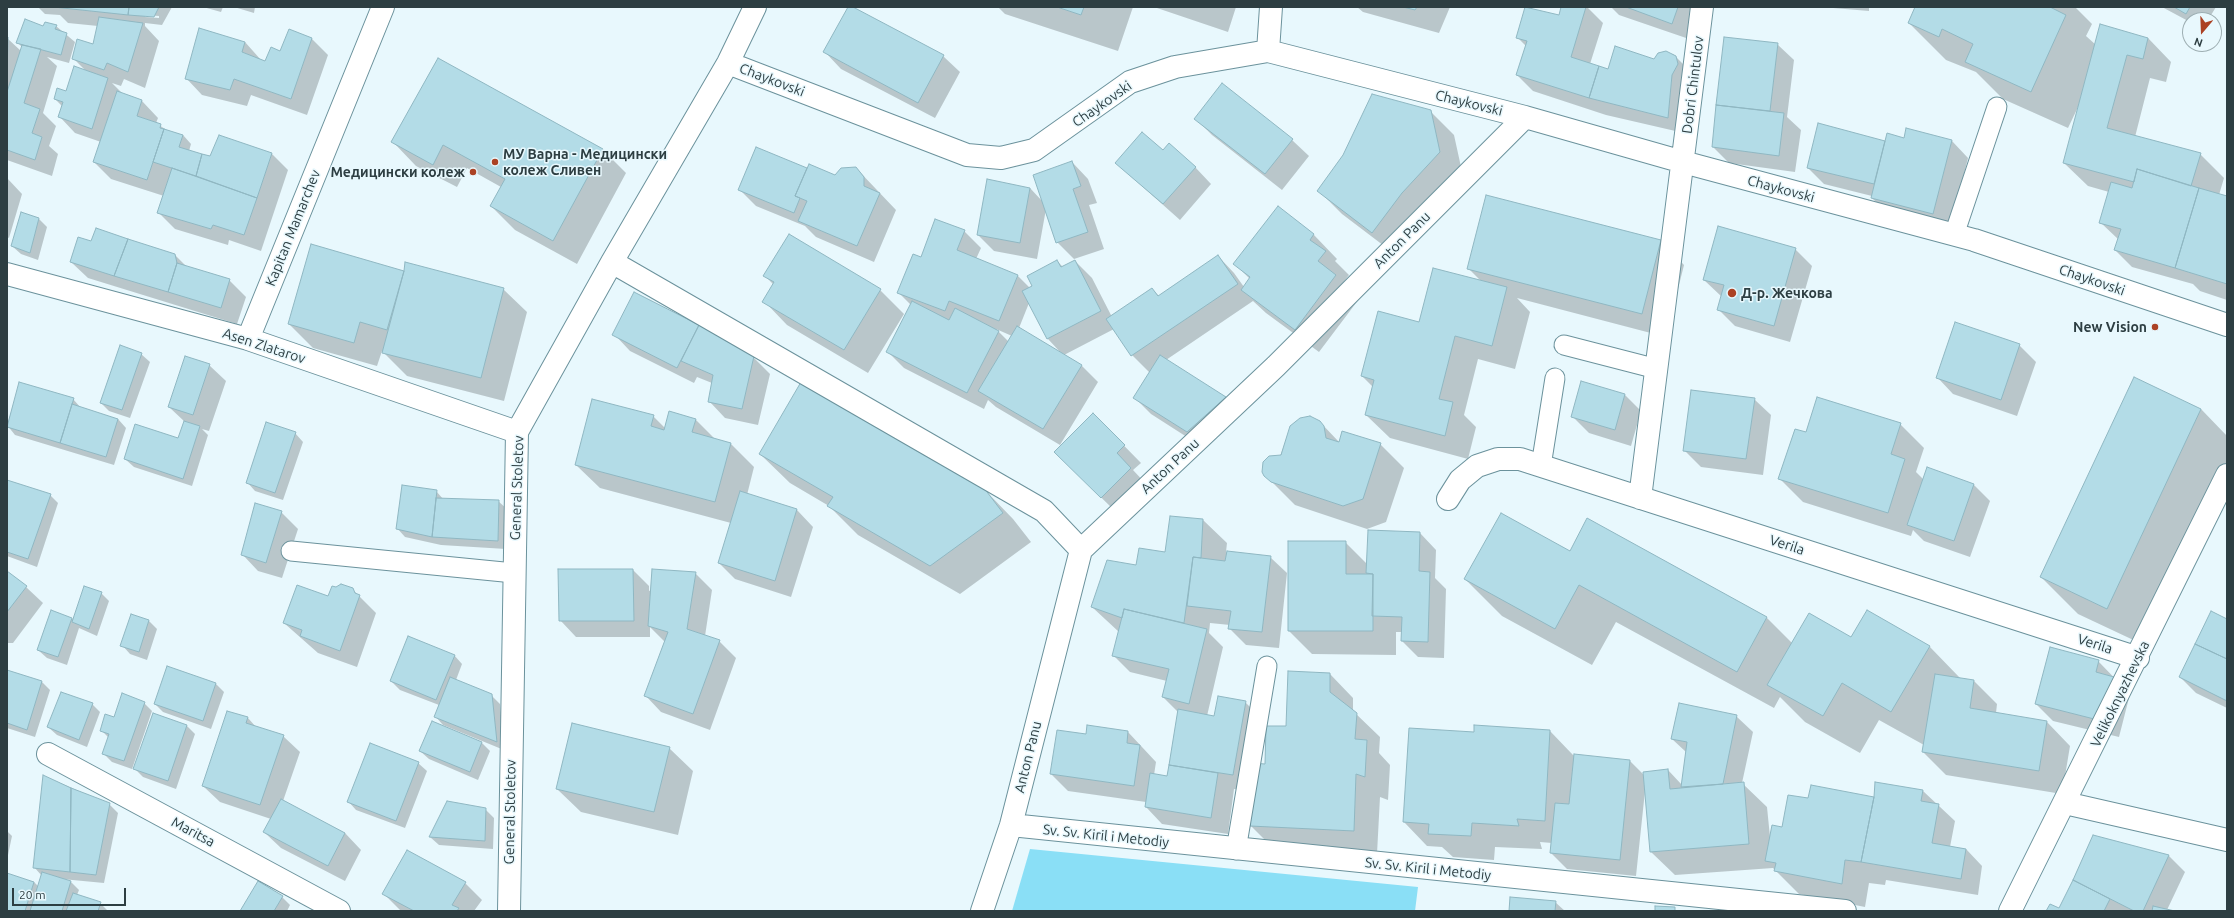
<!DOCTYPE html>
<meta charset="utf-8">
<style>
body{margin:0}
#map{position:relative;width:2234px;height:918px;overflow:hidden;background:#e8f8fd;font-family:Ubuntu,sans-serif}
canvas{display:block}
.frame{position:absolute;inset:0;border:8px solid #2d3e42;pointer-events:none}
.north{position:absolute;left:2182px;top:12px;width:40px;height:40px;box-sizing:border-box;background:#e8f8fd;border:1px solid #9daeb2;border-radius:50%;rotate:199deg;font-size:11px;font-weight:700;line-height:16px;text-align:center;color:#2d3e42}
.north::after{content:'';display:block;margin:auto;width:14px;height:18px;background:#ab4224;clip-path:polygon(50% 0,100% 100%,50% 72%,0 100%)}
.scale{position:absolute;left:12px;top:888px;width:114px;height:18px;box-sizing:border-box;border:2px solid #2d3e42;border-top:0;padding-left:5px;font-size:12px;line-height:14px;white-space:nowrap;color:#2d3e42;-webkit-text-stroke:3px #e8f8fd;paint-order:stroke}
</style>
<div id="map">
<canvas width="2234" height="918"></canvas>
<div class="frame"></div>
<div class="north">N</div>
<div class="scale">20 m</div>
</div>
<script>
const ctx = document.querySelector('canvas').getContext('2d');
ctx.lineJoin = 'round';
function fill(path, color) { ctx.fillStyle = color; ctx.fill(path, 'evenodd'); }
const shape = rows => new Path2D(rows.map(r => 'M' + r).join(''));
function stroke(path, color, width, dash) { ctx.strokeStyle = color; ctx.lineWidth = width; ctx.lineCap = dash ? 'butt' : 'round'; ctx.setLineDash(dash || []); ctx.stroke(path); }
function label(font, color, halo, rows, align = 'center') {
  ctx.font = font + ' Ubuntu,sans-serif'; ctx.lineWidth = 3; ctx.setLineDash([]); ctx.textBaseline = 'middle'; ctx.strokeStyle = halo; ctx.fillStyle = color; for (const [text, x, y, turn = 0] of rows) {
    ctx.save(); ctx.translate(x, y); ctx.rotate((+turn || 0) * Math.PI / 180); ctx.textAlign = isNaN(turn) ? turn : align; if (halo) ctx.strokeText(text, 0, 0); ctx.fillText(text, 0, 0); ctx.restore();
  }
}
const green = shape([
 [1030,849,1418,887,1415,911,1012,911]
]);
const shadow = shape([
 [38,7,172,7,162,25,145,23,145,26,159,41,145,88,124,79,121,86,112,83,124,95,142,101,158,118,156,123,168,131,183,135,191,144,189,151,210,157,219,136,272,154,288,170,261,251,229,240,228,245,175,229,158,212,164,196,111,179,94,162,101,142,75,133,59,116,62,106,55,99,67,93,86,71,73,58,94,45,98,26,68,23,60,15,45,14],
 [145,15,159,16,159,18,145,17],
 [203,7,223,7,221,12],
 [234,7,255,7,254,13],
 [849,7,943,56,960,72,935,118,841,69,825,52],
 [998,7,1133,7,1118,51,1005,14],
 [1154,7,1236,7,1228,32],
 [1357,7,1450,7,1439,33,1363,12],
 [1526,7,1559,17,1562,7,1587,7,1603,23,1590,64,1609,70,1654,60,1662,53,1673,54,1690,71,1684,133,1606,115,1533,91,1517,75,1526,46,1517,37],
 [1611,7,1700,7,1689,39,1619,15],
 [1821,7,1869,7,1869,11],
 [1916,7,2075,7,2092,24,2086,36,2096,45,2148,38,2171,62,2166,82,2150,78,2135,137,2200,154,2224,178,2219,195,2227,197,2227,300,2200,291,2193,284,2132,267,2115,250,2119,240,2100,222,2109,192,2088,186,2064,163,2079,105,2068,128,2003,99,1976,72,1946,60,1909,23],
 [2162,7,2216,7,2208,20,2190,20,2190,22],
 [56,26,75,42,69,63,47,57,57,66,43,113,56,126,49,146,58,154,52,176,7,160,7,38,21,51,22,47,17,42,44,27],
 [311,38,328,55,307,115,251,95,247,106,202,95,186,78,245,42,261,60,266,62,280,52],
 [1725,38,1777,44,1794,60,1787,117,1801,130,1795,172,1729,163,1713,147],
 [438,59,603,150,626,173,577,264,515,230,491,206,501,187,467,168,457,187,416,166,393,142],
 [1430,111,1454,135,1463,176,1396,255,1342,214,1319,191,1344,155],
 [1196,119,1292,140,1309,156,1282,190,1212,135],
 [1819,125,1886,142,1904,139,1907,129,1952,141,1968,158,1950,230,1888,214,1872,198,1872,196,1824,184,1808,168],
 [756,148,807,170,835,177,856,168,896,210,874,262,816,237,805,226,756,206,739,189],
 [1072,162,1088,179,1097,203,1089,205,1104,249,1074,259,1057,242,1046,209,1037,259,994,251,978,235,1030,188,1043,202],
 [1116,163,1195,167,1211,184,1180,220],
 [7,178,22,194,9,238,7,237],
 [1278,208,1314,235,1337,259,1335,261,1349,275,1343,283,1359,299,1319,352,1266,313,1253,301,1166,360,1225,397,1241,414,1204,448,1151,414,1134,397,1150,373,1132,355,1114,329,1064,355,1081,365,1098,382,1060,445,996,407,988,400,984,409,904,368,887,351,911,305,899,293,921,258,964,231,981,248,976,259,1017,275,1030,288,1057,261,1063,267,1075,261,1092,278,1112,317,1152,289,1159,296,1218,256,1234,273,1244,287,1250,279,1235,264],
 [1029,303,1048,339,1062,354,1019,328],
 [996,329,1012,336,1009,342],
 [39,219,47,227,38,260,21,254,12,246],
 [1661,241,1684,265,1666,337,1517,298,1530,312,1515,369,1478,359,1464,415,1476,427,1468,459,1390,438,1366,415,1373,387,1362,376,1420,323,1481,281,1468,268],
 [92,242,175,255,187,267,229,280,246,297,237,324,88,278,71,262],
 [312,246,405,272,503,289,527,312,504,401,407,376,382,351,377,366,313,348,289,324],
 [1795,249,1812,266,1790,342,1735,326,1719,310,1722,297,1704,280],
 [765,276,880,290,904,314,868,373,787,325,764,301,774,285],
 [635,293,699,326,753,357,770,374,758,425,725,418,709,401,712,383,697,377,694,383,630,351,614,334],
 [2019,345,2036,362,2017,416,1953,394,1937,377],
 [141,354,150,362,130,418,109,411,101,403],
 [209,365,226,381,209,431,202,429,208,435,192,486,134,467,125,459,179,439,185,422,169,407],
 [20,383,73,399,81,408,118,419,126,428,114,465,15,435,7,425],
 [1625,395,1641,411,1631,446,1589,433,1572,416],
 [1754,399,1771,415,1763,475,1701,467,1684,450],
 [2201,409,2227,436,2227,469,2144,645,2078,614,2041,577],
 [1093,414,1141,463,1133,470,1147,485,1118,514,1055,452],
 [653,416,665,428,695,419,715,439,730,443,754,467,747,495,797,510,813,527,791,597,735,579,719,563,731,523,600,488,576,465],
 [1305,418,1320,422,1339,442,1380,444,1404,468,1386,522,1367,529,1295,505,1271,481,1291,426,1296,421],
 [1900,424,1924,448,1916,472,1924,480,1973,484,1990,501,1970,557,1924,541,1913,530,1911,536,1803,502,1779,478,1806,434],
 [295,433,303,442,283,500,255,491,247,482],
 [760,454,984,489,1013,519,1031,542,960,594,858,535,829,506,790,483],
 [7,481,50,495,58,503,37,567,7,556],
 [436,491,444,500,498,501,507,509,506,549,441,545,405,537,397,528],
 [281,512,298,529,282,578,258,571,242,554],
 [1203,520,1227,543,1226,552,1270,557,1287,573,1279,648,1246,645,1229,628,1230,625,1210,623,1209,633,1223,647,1207,716,1215,717,1245,702,1262,719,1254,765,1266,765,1287,728,1330,674,1353,698,1353,711,1380,737,1379,753,1390,765,1388,800,1380,797,1377,854,1275,850,1251,826,1249,791,1234,789,1228,834,1162,824,1146,807,1146,802,1068,791,1051,774,1086,735,1128,732,1156,762,1154,775,1168,777,1178,712,1163,697,1167,681,1130,672,1114,656,1119,632,1092,607,1137,566,1166,553],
 [1420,533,1436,550,1435,578,1446,589,1444,658,1418,657,1402,641,1402,632,1396,632,1396,655,1312,654,1289,631,1345,542,1368,565],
 [1570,552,1766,617,1792,643,1851,638,1929,646,1961,679,1974,681,1997,704,1996,713,2047,722,2070,746,2062,794,1946,775,1923,752,1924,745,1879,720,1860,753,1805,722,1780,697,1774,708,1616,622,1592,665,1502,616,1465,579],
 [633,570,649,586,649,591,695,573,712,590,705,636,719,641,736,658,710,730,661,712,645,695,665,642,650,627,650,637,576,637,560,620],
 [7,572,26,587,43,603,13,643,7,643],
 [352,589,376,613,357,667,318,653,284,623],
 [101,593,109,601,97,636,79,628,67,665,47,658,38,650],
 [2227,620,2227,708,2196,693,2180,677],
 [149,621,157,629,147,660,130,654,122,645],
 [454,655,462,664,456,680,491,695,500,704,504,750,443,725,435,716,439,705,400,690,391,681],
 [2098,661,2130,694,2119,737,2053,721,2036,704],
 [7,671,42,682,50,690,35,737,7,728],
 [216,684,224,692,211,729,163,712,155,704],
 [144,703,152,711,132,769,112,762,103,753,109,738,101,730,114,719],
 [92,704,100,712,87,747,57,735,48,727],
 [153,715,187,726,195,734,176,789,143,777,135,769],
 [1736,716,1753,732,1742,783,1767,807,1770,837,1783,828,1809,799,1875,798,1923,791,1955,821,1950,847,1966,849,1982,866,1978,895,1886,880,1885,885,1869,883,1865,907,1799,894,1773,868,1675,875,1651,852,1645,791,1636,876,1567,869,1551,853,1552,843,1540,842,1542,849,1495,847,1494,860,1453,857,1442,847,1427,846,1404,822,1409,729,1474,733,1550,731,1573,755,1630,761,1645,776,1668,770,1682,785,1686,752,1672,739],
 [248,718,256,727,283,736,300,752,283,801,345,833,361,850,345,881,281,848,264,832,271,819,220,802,203,786],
 [432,723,482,743,490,751,478,780,429,759,420,751],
 [669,748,693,771,678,835,581,812,557,789],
 [418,763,427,771,405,828,356,810,348,801],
 [44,776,109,804,118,813,104,883,62,879,71,882,79,890,77,895,100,903,108,911,7,911,7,874,34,882,39,887,42,876,34,867],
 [448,802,485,809,494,818,493,849,439,845,430,837],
 [7,831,12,836,7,860],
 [2093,836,2169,856,2185,872,2167,910,2171,911,2048,911,2060,909],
 [465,883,482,900,474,911,401,911,383,893],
 [282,897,290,905,287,911,241,911],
 [1555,902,1565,911,1510,911]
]);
const building = shape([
 [53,7,129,7,128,15,53,7],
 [129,7,159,7,154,17,128,15,129,7],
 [848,7,853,7,944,55,918,103,823,52,848,7],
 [1057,7,1084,7,1081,15,1057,7],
 [1403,7,1417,7,1415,10,1403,7],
 [1525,7,1559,15,1561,7,1586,7,1571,57,1599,66,1589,98,1516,75,1527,41,1516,38,1525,7],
 [1626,7,1678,7,1672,24,1626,7],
 [1915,7,2050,7,2066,15,2031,92,1965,62,1973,44,1942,29,1939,37,1908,23,1915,7],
 [2174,7,2190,7,2186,14,2174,7],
 [99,17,143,23,128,72,107,63,104,70,72,59,77,39,93,44,99,17],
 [25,19,43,26,45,22,57,25,55,29,67,33,61,55,16,43,25,19],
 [2100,24,2148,38,2143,59,2127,55,2107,128,2201,153,2191,186,2137,169,2134,182,2063,163,2100,24],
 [199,28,245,42,242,52,265,61,271,47,280,51,289,29,312,38,291,99,234,79,230,90,185,79,199,28],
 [7,37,8,37,7,78,7,37],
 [1724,37,1778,43,1770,111,1716,105,1724,37],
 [22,45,41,49,24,103,40,109,32,133,42,137,35,160,7,150,7,92,22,45],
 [1615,46,1654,59,1658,53,1666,51,1676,56,1678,64,1672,75,1668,118,1589,98,1599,66,1608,69,1615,46],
 [438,58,603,149,553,241,490,206,505,179,443,145,433,165,391,142,438,58],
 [74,66,108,78,92,129,58,117,63,102,54,99,57,88,66,91,74,66],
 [1222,83,1293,139,1265,174,1194,119,1222,83],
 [117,91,142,100,137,116,161,124,160,128,164,129,147,180,93,162,117,91],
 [1372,94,1431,110,1440,152,1402,193,1372,233,1317,191,1343,155,1372,94],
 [1716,105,1784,113,1779,156,1712,147,1716,105],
 [1818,123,1885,141,1874,184,1807,168,1818,123],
 [1906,128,1952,140,1933,214,1871,198,1887,133,1904,138,1906,128],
 [164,129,183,135,179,147,202,154,196,176,153,162,164,129],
 [1142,132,1163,150,1169,143,1196,167,1163,204,1115,163,1142,132],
 [219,135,272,153,257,198,196,176,202,154,210,156,219,135],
 [756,147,807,168,795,196,800,198,794,213,738,190,756,147],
 [1072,161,1081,186,1073,189,1088,232,1056,243,1033,175,1072,161],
 [809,164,835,175,841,168,856,167,864,177,864,186,880,193,857,246,798,221,807,201,795,196,809,164],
 [172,168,257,198,244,235,213,225,211,229,157,213,172,168],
 [2137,169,2199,188,2175,268,2114,250,2121,229,2099,223,2111,182,2132,188,2137,169],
 [987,179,1030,188,1020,243,977,235,987,179],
 [2199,188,2227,196,2227,284,2175,268,2199,188],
 [1486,195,1661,240,1642,314,1467,269,1486,195],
 [1278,206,1314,234,1310,240,1326,251,1318,261,1336,275,1295,330,1241,290,1250,277,1233,264,1278,206],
 [21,212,39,218,30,253,11,246,21,212],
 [935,219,965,230,957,250,1018,275,999,321,949,301,945,311,897,293,913,254,921,257,935,219],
 [1718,226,1796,248,1774,326,1717,310,1724,285,1703,280,1718,226],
 [96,228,128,239,114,276,70,262,78,237,91,241,96,228],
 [789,234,881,289,844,350,762,302,774,282,763,276,789,234],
 [128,239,175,254,177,263,168,292,114,276,128,239],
 [311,244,404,271,387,330,360,322,354,343,288,324,311,244],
 [1218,255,1238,284,1131,356,1106,319,1152,288,1158,296,1218,255],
 [1057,260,1061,267,1075,260,1101,311,1047,339,1022,291,1032,286,1027,276,1057,260],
 [405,262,504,288,481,378,382,353,404,271,405,262],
 [177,263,230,279,221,308,168,292,177,263],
 [1433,268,1507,287,1492,346,1455,336,1439,399,1453,402,1445,436,1365,415,1374,380,1361,376,1378,311,1419,322,1433,268],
 [634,292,699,325,677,368,612,335,634,292],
 [912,301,949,320,955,308,999,331,967,393,886,352,912,301],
 [1955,322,2020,344,2001,400,1936,378,1955,322],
 [699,325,754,356,742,409,708,402,713,375,681,361,699,325],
 [1017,326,1082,365,1043,429,978,391,1017,326],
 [120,345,142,353,122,410,100,403,120,345],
 [1160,355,1226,397,1187,432,1133,398,1160,355],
 [185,356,210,364,193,415,168,407,185,356],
 [2134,377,2201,409,2107,609,2040,577,2134,377],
 [1581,381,1625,394,1615,430,1571,417,1581,381],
 [19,382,74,398,60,443,7,427,19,382],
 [801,382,984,488,1003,513,930,566,827,506,833,497,759,454,801,382],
 [1691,390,1755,398,1746,459,1683,451,1691,390],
 [1817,397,1901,423,1891,454,1905,459,1888,513,1778,479,1795,429,1806,432,1817,397],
 [592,399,654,415,651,426,664,430,669,411,696,419,692,432,731,443,715,502,575,465,592,399],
 [72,404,118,419,106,457,60,443,72,404],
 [1093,413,1125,445,1117,453,1131,468,1101,498,1054,452,1093,413],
 [1310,416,1320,421,1324,426,1326,438,1339,442,1342,431,1381,443,1363,499,1343,506,1271,482,1264,476,1262,472,1263,462,1269,456,1281,455,1290,426,1300,418,1310,416],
 [184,421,200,426,183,479,124,459,135,424,178,438,184,421],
 [266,422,296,432,275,493,246,483,266,422],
 [1927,467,1974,484,1954,541,1907,525,1927,467],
 [7,480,51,494,28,559,7,552,7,480],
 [402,485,437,490,432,537,396,529,402,485],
 [740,491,797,509,775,581,718,563,740,491],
 [436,498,499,500,498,541,432,537,436,498],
 [255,503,282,511,266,563,241,555,255,503],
 [1501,513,1570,551,1587,518,1767,617,1737,672,1579,585,1555,629,1464,579,1501,513],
 [1170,516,1203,519,1201,558,1193,557,1184,623,1124,609,1122,618,1091,607,1107,560,1136,565,1139,548,1165,552,1170,516],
 [1368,530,1420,532,1419,571,1430,572,1428,642,1401,641,1402,617,1372,616,1373,574,1366,573,1368,530],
 [1288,541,1346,541,1346,574,1373,574,1373,631,1288,631,1288,541],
 [1227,551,1271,556,1262,632,1228,629,1231,611,1187,606,1193,557,1225,561,1227,551],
 [558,569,633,569,634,621,559,621,558,569],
 [652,569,696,572,687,629,720,640,693,714,644,696,668,632,648,626,652,569],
 [7,571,27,586,7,612,7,571],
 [341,584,353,588,355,593,360,595,340,651,300,636,302,630,283,623,297,585,328,596,332,586,336,587,341,584],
 [84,586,102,592,89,629,72,622,84,586],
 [1124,609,1207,629,1189,704,1162,697,1169,669,1112,656,1124,609],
 [51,610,72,618,58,657,37,650,51,610],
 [1867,610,1930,646,1891,712,1842,683,1823,716,1767,685,1809,613,1851,637,1867,610],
 [2211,611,2227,619,2227,659,2195,644,2211,611],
 [131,614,149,620,139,652,120,646,131,614],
 [408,636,455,655,436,700,390,681,408,636],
 [2195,644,2227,659,2227,701,2179,677,2195,644],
 [2050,647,2099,660,2096,672,2114,677,2102,721,2035,704,2050,647],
 [167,666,216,683,203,721,154,704,167,666],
 [7,670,42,681,27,730,7,723,7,670],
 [1288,671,1330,673,1330,692,1357,713,1355,739,1367,740,1365,777,1356,774,1354,831,1250,826,1253,763,1265,764,1266,726,1286,726,1288,671],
 [1935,674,1974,680,1970,708,2047,721,2039,771,1922,752,1935,674],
 [450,677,492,694,497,742,434,717,450,677],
 [61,692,93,703,79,740,47,727,61,692],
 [122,693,145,702,124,761,102,754,109,734,100,731,105,714,114,717,122,693],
 [1218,696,1246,701,1233,775,1169,765,1178,709,1214,716,1218,696],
 [1679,703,1737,715,1723,784,1681,787,1687,742,1671,739,1679,703],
 [227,711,248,717,246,723,284,735,260,805,202,786,227,711],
 [153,713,187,725,168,781,133,769,153,713],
 [432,721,482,742,470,772,419,751,432,721],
 [572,723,670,747,654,812,556,789,572,723],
 [1087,725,1128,731,1127,743,1140,745,1134,786,1050,774,1057,730,1086,734,1087,725],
 [1474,725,1550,730,1545,821,1517,819,1519,826,1472,823,1471,836,1428,834,1429,824,1403,822,1409,728,1474,732,1474,725],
 [370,743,419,762,396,821,347,802,370,743],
 [1574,754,1630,760,1620,860,1550,853,1555,803,1569,804,1574,754],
 [1169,765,1218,773,1211,818,1145,807,1150,773,1167,776,1169,765],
 [1668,769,1670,789,1744,782,1749,844,1650,852,1643,772,1668,769],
 [43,775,71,788,70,872,33,868,43,775],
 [1875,782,1923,790,1921,801,1939,804,1932,843,1966,849,1961,879,1861,862,1874,797,1875,782],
 [1811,785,1874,797,1861,862,1845,860,1842,884,1774,871,1776,863,1765,861,1772,825,1782,827,1788,795,1808,798,1811,785],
 [71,788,110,803,96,875,70,872,71,788],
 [281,799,345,833,328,866,263,832,281,799],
 [447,801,486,808,485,841,429,837,447,801],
 [2093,835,2169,855,2143,911,2134,911,2073,880,2093,835],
 [407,850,466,882,452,905,459,908,457,911,414,911,382,894,407,850],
 [42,872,71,881,62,911,30,911,42,872],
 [7,873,34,882,25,911,7,911,7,873],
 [2073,880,2110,899,2104,911,2046,911,2050,904,2059,908,2073,880],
 [258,881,283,896,274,911,240,911,258,881],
 [73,893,101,902,98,911,66,911,73,893],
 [1510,897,1556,901,1555,911,1509,911,1510,897],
 [1655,906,1675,907,1675,911,1655,911,1655,906],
 [2153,906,2175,911,2152,911,2153,906]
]);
const service = shape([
 [1954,235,1997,107],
 [1564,345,1657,369],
 [1541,466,1555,378],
 [291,551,514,573],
 [1236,850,1267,666]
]);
const minor = shape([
 [1268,51,1271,7],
 [728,63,967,155,1001,158,1034,150,1130,82,1175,67,1268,51,1525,117,1683,162,1974,240,2227,325],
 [612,262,1044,511,1081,550],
 [7,274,248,339,517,432],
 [248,339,383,7],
 [1640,498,1702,7],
 [1448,499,1460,480,1477,466,1498,459,1520,459,2138,658],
 [48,754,339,911],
 [2065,803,2227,840],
 [1011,825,1845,911],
 [509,911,517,432,612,262,728,63,755,7],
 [982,911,1011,825,1081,550,1276,366,1525,117],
 [2010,911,2227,475]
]);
const markers = [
 [495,162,4,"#ab4224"],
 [473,172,4,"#ab4224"],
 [1732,293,5,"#ab4224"],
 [2155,327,4,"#ab4224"]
];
const streetNames = [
 ["Chaykovski",772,80,21],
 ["Dobri Chintulov",1693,85,-83],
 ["Chaykovski",1469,103,14],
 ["Chaykovski",1102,104,-35],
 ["Chaykovski",1781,189,15],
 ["Kapitan Mamarchev",293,228,-68],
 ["Anton Panu",1402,240,-45],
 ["Chaykovski",2092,280,19],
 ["Asen Zlatarov",264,346,18],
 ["Anton Panu",1170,466,-43],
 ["General Stoletov",517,488,-88],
 ["Verila",1787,545,18],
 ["Verila",2095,644,18],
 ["Velikoknyazhevska",2120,694,-64],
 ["Anton Panu",1028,757,-76],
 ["General Stoletov",510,812,-89],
 ["Maritsa",193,832,28],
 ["Sv. Sv. Kiril i Metodiy",1106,836,6],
 ["Sv. Sv. Kiril i Metodiy",1428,869,6]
];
const poiNames = [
 ["МУ Варна - Медицински",503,154],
 ["колеж Сливен",503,170],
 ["Медицински колеж",465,172,"right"],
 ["Д-р. Жечкова",1741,293],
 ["New Vision",2147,327,"right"]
];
fill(green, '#8adff6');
fill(shadow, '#0003');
fill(building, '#b3dce7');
stroke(building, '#8fb7c2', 1);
stroke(service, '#6b929c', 21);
stroke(minor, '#6b929c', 24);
stroke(service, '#fff', 19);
stroke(minor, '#fff', 22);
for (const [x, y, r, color] of markers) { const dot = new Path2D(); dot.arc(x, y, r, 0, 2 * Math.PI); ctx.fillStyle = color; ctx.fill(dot); stroke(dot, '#e8f8fd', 1.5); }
label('14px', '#2d3e42', '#e8f8fd', streetNames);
label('bold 14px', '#2d3e42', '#e8f8fd', poiNames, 'left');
</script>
